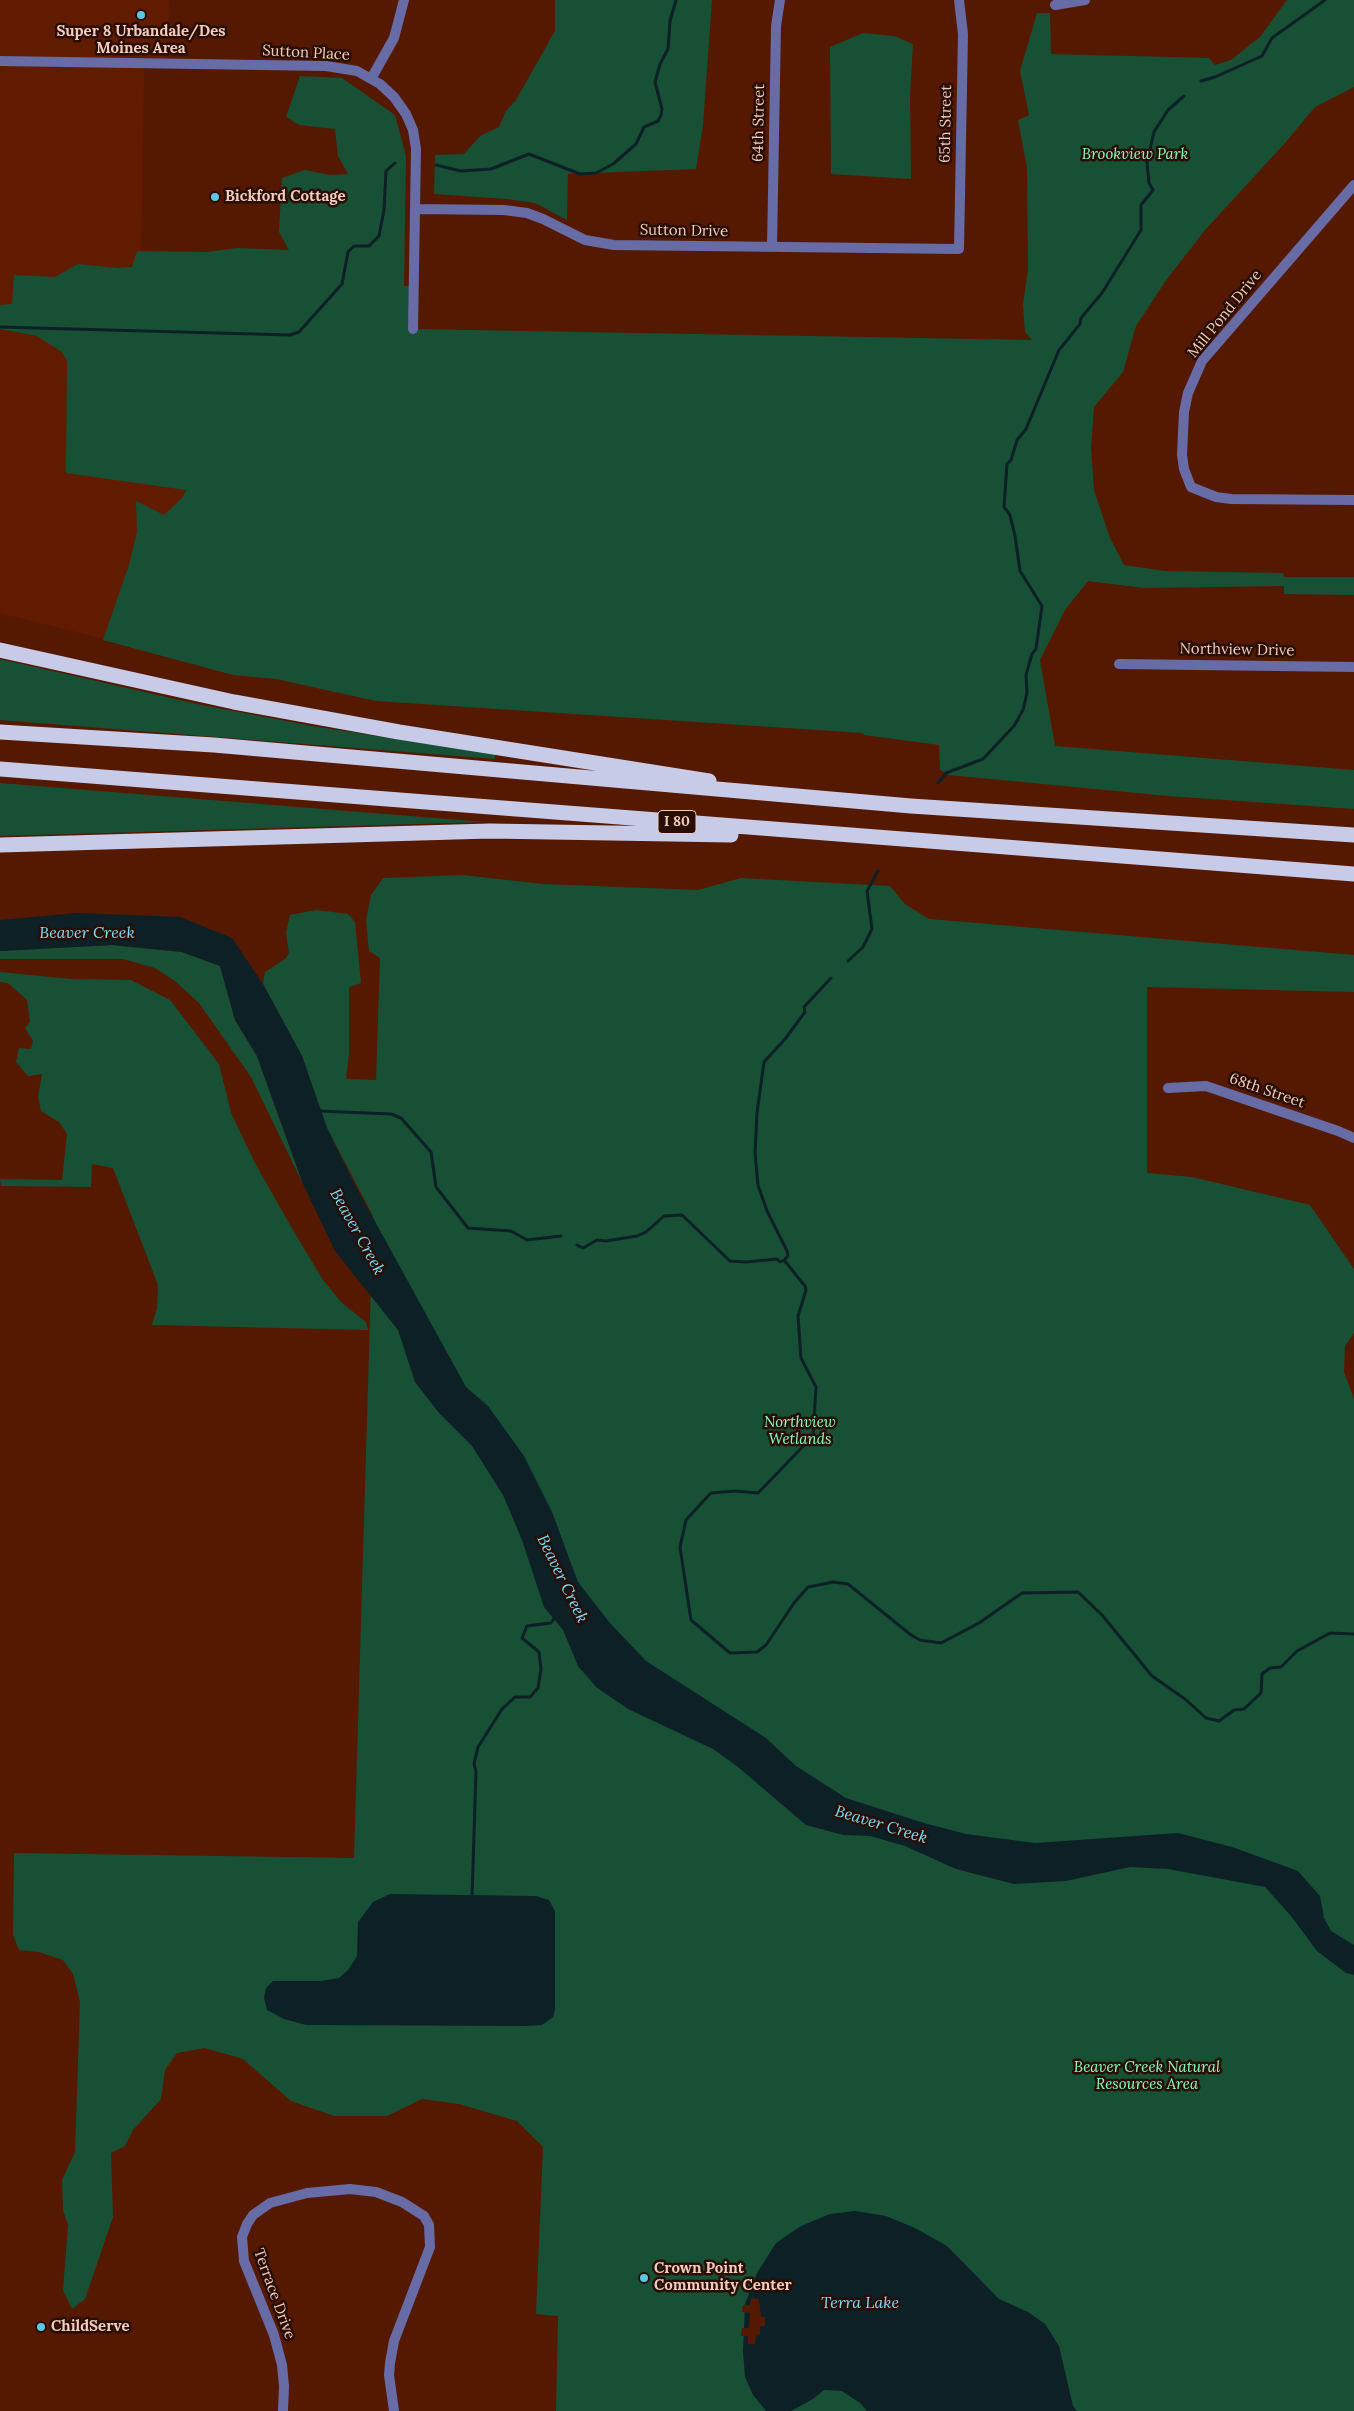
<!DOCTYPE html>
<style>
body{margin:0}
canvas{display:block;background:#551800}
</style>
<canvas width="1354" height="2411"></canvas>
<script>
const ctx = document.querySelector('canvas').getContext('2d');
ctx.lineJoin = 'round';
function fill(path, color) { ctx.fillStyle = color; ctx.fill(path, 'evenodd'); }
const shape = rows => new Path2D(rows.map(r => 'M' + r).join(''));
function stroke(path, color, width, dash) { ctx.strokeStyle = color; ctx.lineWidth = width; ctx.lineCap = dash ? 'butt' : 'round'; ctx.setLineDash(dash || []); ctx.stroke(path); }
function label(font, color, halo, rows, align = 'center') {
  ctx.font = font + ' Lora,serif'; ctx.lineWidth = 5; ctx.setLineDash([]); ctx.textBaseline = 'middle'; ctx.strokeStyle = halo; ctx.fillStyle = color; for (const [text, x, y, turn = 0] of rows) {
    ctx.save(); ctx.translate(x, y); ctx.rotate((+turn || 0) * Math.PI / 180); ctx.textAlign = isNaN(turn) ? turn : align; if (halo) ctx.strokeText(text, 0, 0); ctx.fillText(text, 0, 0); ctx.restore();
  }
}
const built = shape([
 [0,0,169,0,167,64,144,64,141,283,66,472,223,495,219,667,0,613]
]);
const green = shape([
 [555,0,712,0,703,125,696,169,568,174,567,220,535,203,507,199,434,194,435,155,464,154,480,136,499,127,506,111,516,100,555,31],
 [1287,0,1354,0,1354,87,1315,107,1285,143,1205,230,1167,279,1136,326,1123,372,1094,407,1091,449,1094,490,1110,538,1124,565,1165,571,1283,573,1284,577,1354,577,1354,595,1284,594,1284,586,1144,588,1088,581,1065,610,1040,660,1055,746,1354,770,1354,809,1168,796,949,775,940,770,939,745,864,735,863,733,376,701,276,679,233,675,103,640,129,565,137,532,136,501,164,515,183,497,186,490,66,473,67,361,62,352,37,336,0,329,0,305,12,304,14,275,55,277,78,264,118,268,132,267,137,251,207,252,237,248,289,250,279,232,282,178,305,170,330,175,348,174,338,156,335,129,299,125,286,117,300,76,342,78,395,115,406,156,404,286,414,286,413,329,1032,340,1025,332,1023,305,1028,269,1027,168,1018,120,1029,115,1020,71,1037,13,1050,13,1051,54,1209,58,1215,65,1231,60,1260,37],
 [863,33,894,36,913,44,910,96,911,179,831,174,830,47],
 [0,659,197,704,312,726,495,754,495,759,0,720],
 [0,783,485,822,0,836],
 [463,875,543,884,698,890,741,878,890,886,905,904,929,919,1354,955,1354,992,1147,987,1147,1173,1192,1177,1310,1205,1354,1269,1354,1333,1345,1346,1344,1372,1354,1399,1354,2411,556,2411,558,2316,536,2314,543,2147,517,2121,459,2104,422,2099,387,2116,334,2116,291,2101,243,2059,205,2048,177,2053,165,2070,161,2099,133,2130,125,2146,111,2153,113,2217,85,2299,72,2309,63,2290,68,2225,63,2210,62,2180,75,2152,80,2002,73,1974,63,1960,39,1952,19,1950,13,1935,14,1853,354,1858,373,1216,327,1128,302,1056,263,984,265,972,285,959,289,953,286,933,290,915,317,910,348,914,355,922,361,983,349,987,349,1054,346,1079,376,1080,380,958,369,951,366,920,371,895,383,878],
 [112,945,182,952,220,966,235,1020,257,1056,303,1184,251,1077,199,1003,175,981,155,968,123,959,0,959,0,951],
 [0,972,71,979,131,980,170,1000,219,1064,231,1113,255,1163,290,1225,323,1280,342,1303,366,1322,368,1330,152,1325,157,1308,158,1285,113,1168,92,1164,91,1187,1,1186,0,1179,62,1180,67,1134,59,1122,41,1111,38,1097,42,1074,28,1076,16,1062,19,1048,31,1049,33,1041,25,1028,30,1022,27,1000,8,983,0,982]
]);
const water = shape([
 [76,913,180,917,232,938,263,984,302,1056,327,1128,355,1185,466,1387,488,1406,524,1456,552,1512,578,1582,610,1623,646,1661,766,1738,796,1766,846,1798,924,1823,966,1834,1035,1843,1178,1833,1232,1847,1298,1871,1320,1896,1324,1918,1331,1931,1354,1945,1354,1975,1346,1973,1317,1951,1291,1916,1265,1887,1168,1869,1130,1867,1066,1881,1014,1884,956,1869,905,1846,870,1836,843,1835,806,1825,738,1767,713,1749,628,1709,596,1687,578,1666,563,1630,544,1607,522,1540,503,1495,472,1446,439,1413,415,1382,398,1330,335,1251,303,1184,257,1056,235,1020,220,966,182,952,112,945,0,951,0,920],
 [390,1894,536,1896,549,1900,555,1911,555,2009,553,2017,542,2025,526,2026,306,2025,284,2019,267,2010,264,1998,266,1988,273,1981,321,1981,339,1978,348,1970,357,1956,358,1922,373,1902],
 [855,2211,886,2216,915,2228,947,2246,999,2299,1028,2312,1045,2324,1059,2346,1073,2406,1077,2411,867,2411,860,2403,842,2391,824,2390,813,2399,791,2411,766,2411,753,2395,745,2377,743,2351,745,2304,757,2273,776,2243,801,2226,830,2214]
]);
const pier = shape([
 [751,2298,759,2299,761,2317,765,2317,765,2326,760,2326,760,2335,756,2336,755,2344,748,2344,748,2336,741,2336,742,2328,749,2328,750,2313,742,2312,743,2305,750,2305]
]);
const stream = shape([
 [1201,81,1215,77,1262,56,1272,38,1325,0],
 [436,165,461,171,491,169,529,154,580,174,596,173,613,164,636,144,644,127,658,121,661,115,662,109,655,82,660,64,668,49,670,21,676,0],
 [0,327,290,335,299,332,342,284,348,252,354,246,369,246,379,236,384,210,386,171,395,163],
 [938,783,946,773,983,759,1014,726,1023,710,1027,693,1026,675,1032,654,1036,649,1042,606,1020,571,1015,536,1010,515,1004,507,1007,464,1011,460,1017,440,1026,429,1059,350,1080,324,1081,318,1102,293,1141,230,1141,205,1153,190,1149,183,1147,162,1154,132,1168,110,1184,96],
 [848,961,863,947,872,929,867,891,878,871],
 [319,1111,391,1114,401,1118,431,1152,436,1187,468,1228,511,1231,527,1240,561,1236],
 [577,1245,583,1248,597,1240,606,1241,637,1236,646,1232,664,1216,682,1215,730,1261,746,1262,777,1259,780,1262,784,1260,805,1286,806,1290,798,1316,801,1358,816,1387,813,1436,758,1493,735,1491,711,1493,708,1496,686,1520,680,1547,691,1620,730,1653,757,1652,766,1645,794,1603,808,1587,833,1582,848,1584,911,1635,920,1640,941,1643,979,1623,1022,1593,1078,1592,1102,1615,1152,1676,1185,1699,1206,1718,1219,1721,1234,1710,1244,1709,1261,1693,1262,1674,1270,1668,1281,1667,1297,1651,1330,1633,1354,1634],
 [784,1260,788,1256,787,1251,767,1211,758,1185,755,1153,757,1113,764,1062,785,1039,805,1012,804,1007,831,978],
 [472,1897,476,1771,474,1764,478,1747,502,1709,515,1697,530,1697,538,1688,541,1669,539,1652,522,1638,527,1626,551,1623,555,1617]
]);
const street = shape([
 [1055,5,1085,0],
 [0,61,326,66,357,71,380,84,394,97,406,114,413,130,416,149,413,329],
 [371,79,394,38,404,0],
 [1354,185,1202,361,1188,393,1184,412,1182,455,1184,469,1191,487,1216,497,1231,499,1354,500],
 [416,209,504,210,527,213,543,219,585,240,614,245,959,249,963,34,959,0],
 [772,247,776,26,780,0],
 [1119,664,1354,667],
 [1168,1088,1206,1086,1338,1131,1354,1138],
 [283,2411,284,2386,282,2365,274,2335,244,2261,242,2237,247,2224,253,2215,270,2203,307,2193,350,2189,376,2192,402,2202,424,2216,429,2225,430,2247,394,2341,390,2363,389,2375,394,2411]
]);
const highway = shape([
 [0,650,234,702,399,732,709,781],
 [0,732,214,745,911,806,1354,835],
 [0,769,1354,874],
 [0,845,490,831,731,835]
]);
const markers = [
 [141,15,5,"#5bc7e7"],
 [215,197,5,"#5bc7e7"],
 [644,2278,5,"#5bc7e7"],
 [41,2327,5,"#5bc7e7"]
];
const shields = [
 [677,822,38]
];
const shieldNames = [
 ["I 80",677,822]
];
const poiNames = [
 ["Super 8 Urbandale/Des",141,32,"center"],
 ["Moines Area",141,49,"center"],
 ["Bickford Cottage",225,197],
 ["Crown Point",654,2269],
 ["Community Center",654,2286],
 ["ChildServe",51,2327]
];
const streetNames = [
 ["Sutton Place",306,53,3],
 ["64th Street",759,123,-89],
 ["65th Street",946,124,-89],
 ["Sutton Drive",684,231,1],
 ["Mill Pond Drive",1225,314,-51],
 ["Northview Drive",1237,650,1],
 ["68th Street",1267,1091,19],
 ["Terrace Drive",274,2294,70]
];
const parkNames = [
 ["Brookview Park",1135,155],
 ["Northview",800,1423],
 ["Wetlands",800,1440],
 ["Beaver Creek Natural",1147,2068],
 ["Resources Area",1147,2085]
];
const waterNames = [
 ["Beaver Creek",87,933],
 ["Beaver Creek",357,1232,61],
 ["Beaver Creek",562,1579,64],
 ["Beaver Creek",881,1825,17],
 ["Terra Lake",860,2303]
];
fill(built, '#611c00');
fill(green, '#185036');
fill(water, '#0c2026');
fill(pier, '#551800');
stroke(stream, '#0c2026', 3);
stroke(street, '#676ba6', 10);
stroke(highway, '#c7cbe8', 15);
for (const [x, y, r, color] of markers) { const dot = new Path2D(); dot.arc(x, y, r, 0, 2 * Math.PI); ctx.fillStyle = color; ctx.fill(dot); stroke(dot, '#290e05', 2); }
for (const [x, y, w] of shields) { const box = new Path2D(); box.roundRect(x - w / 2, y - 11.5, w, 23, 4); ctx.fillStyle = '#290e05'; ctx.fill(box); stroke(box, '#f3ccbe', 1); }
label('bold 14px', '#f3ccbe', null, shieldNames);
label('bold 15px', '#f3ccbe', '#290e05', poiNames, 'left');
label('15px', '#f3ccbe', '#290e05', streetNames);
label('italic 15px', '#87fec2', '#290e05', parkNames);
label('italic 16px', '#79defd', '#290e05', waterNames);
</script>
